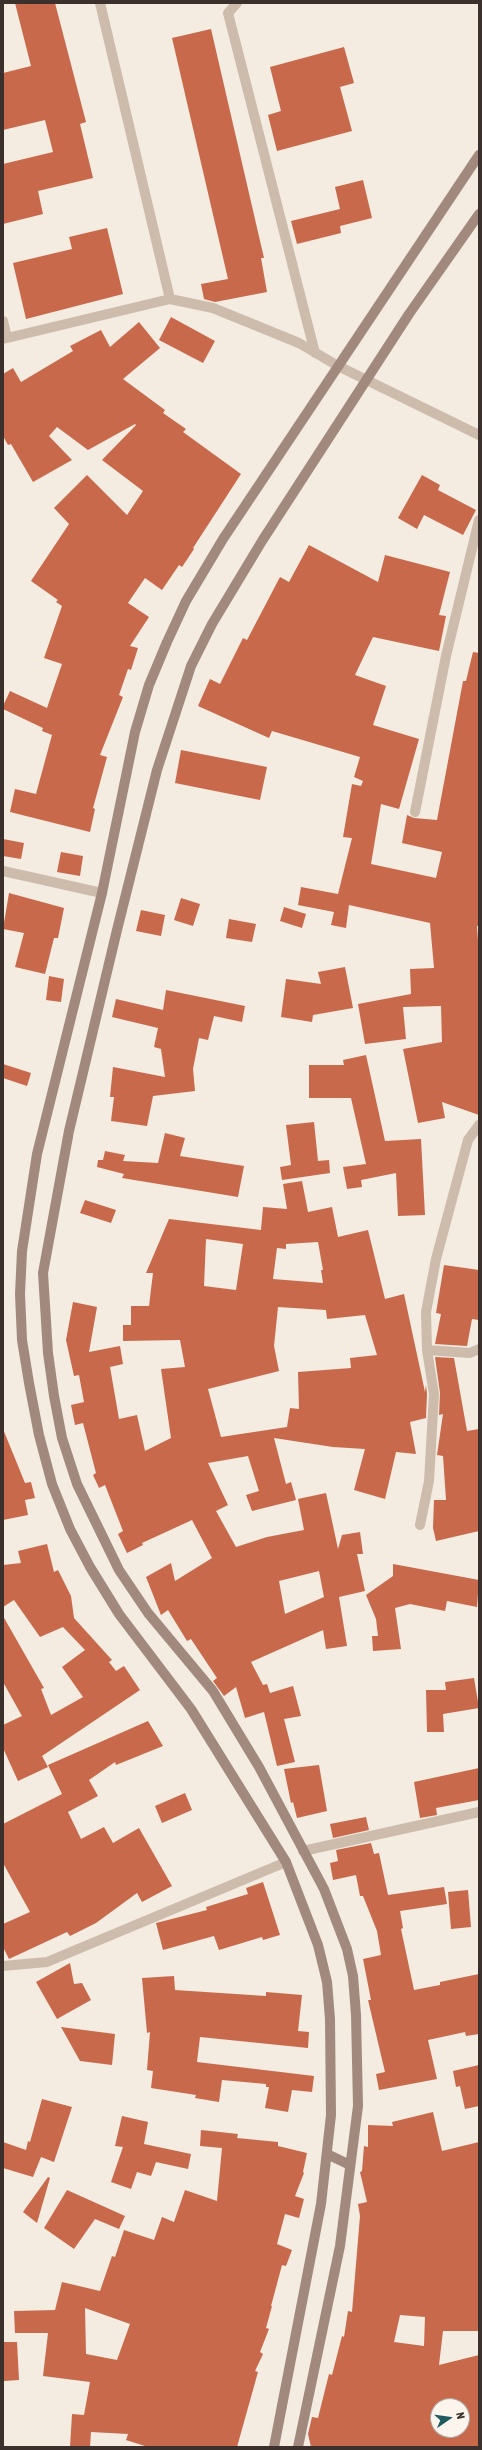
<!DOCTYPE html>
<style>
body{margin:0}
#map{position:relative;width:482px;height:2450px;overflow:hidden;background:#f4ebe1;font-family:"Asap Condensed",sans-serif}
canvas{display:block}
.frame{position:absolute;inset:0;border:4px solid #3b302b;pointer-events:none}
.north{position:absolute;left:430px;top:2398px;width:40px;height:40px;box-sizing:border-box;background:#fbf5ee;border:1px solid #aea6a0;border-radius:50%;rotate:77deg;font-size:11px;font-weight:700;line-height:16px;text-align:center;color:#3b302b}
.north::after{content:'';display:block;margin:auto;width:14px;height:18px;background:#1f5a5e;clip-path:polygon(50% 0,100% 100%,50% 72%,0 100%)}
</style>
<div id="map">
<canvas width="482" height="2450"></canvas>
<div class="frame"></div>
<div class="north">N</div>
</div>
<script>
const ctx = document.querySelector('canvas').getContext('2d');
ctx.lineJoin = 'round';
function fill(path, color) { ctx.fillStyle = color; ctx.fill(path, 'evenodd'); }
const shape = rows => new Path2D(rows.map(r => 'M' + r).join(''));
function stroke(path, color, width, dash) { ctx.strokeStyle = color; ctx.lineWidth = width; ctx.lineCap = dash ? 'butt' : 'round'; ctx.setLineDash(dash || []); ctx.stroke(path); }
const building = shape([
 [15,3,55,3,86,122,80,124,93,178,38,191,43,214,3,224,3,164,53,152,45,120,3,130,3,73,31,66],
 [211,29,264,258,261,258,267,292,215,302,204,299,201,284,228,279,172,38],
 [344,47,354,83,340,87,352,131,277,151,268,115,281,111,270,67],
 [363,180,372,218,340,226,341,233,297,244,291,221,340,209,335,187],
 [107,228,123,294,26,319,13,263,72,249,69,237],
 [171,317,215,341,203,363,159,340],
 [139,322,160,348,123,379,165,410,163,413,186,429,183,432,241,474,193,548,194,549,182,567,179,565,162,590,145,578,128,603,149,617,130,646,138,648,131,670,128,669,119,695,123,697,100,755,107,757,93,808,95,809,90,832,10,812,15,789,36,794,52,735,42,731,43,728,3,709,3,706,10,691,47,708,62,664,44,658,62,606,56,602,58,600,31,581,69,524,54,508,87,475,127,515,143,491,102,460,136,425,135,424,88,450,57,427,49,436,72,460,33,482,11,444,8,445,3,436,3,374,13,368,21,382,73,351,70,346,101,330,110,347],
 [422,475,440,485,438,490,476,510,463,535,424,515,417,529,398,518],
 [309,545,378,582,385,555,450,572,439,615,446,616,439,651,373,637,355,675,386,686,373,725,419,739,399,809,381,804,371,864,436,878,442,852,402,843,407,815,414,818,437,820,463,681,466,681,473,652,479,653,479,926,477,926,479,955,479,1115,442,1102,445,1118,418,1123,403,1049,442,1042,441,1006,403,1007,406,1039,365,1044,358,1004,411,994,410,969,434,968,430,923,349,905,346,928,331,925,334,912,298,905,301,887,338,894,352,838,343,837,352,784,361,786,363,781,354,777,360,757,272,731,269,738,198,706,210,679,220,684,243,638,247,640,280,577,289,582],
 [181,750,267,767,260,800,175,783],
 [3,839,24,843,21,859,3,856],
 [61,852,83,856,80,876,57,872],
 [9,893,64,908,58,938,54,938,45,974,15,967,24,933,3,929],
 [181,898,200,904,193,926,174,920],
 [284,907,306,914,302,928,280,921],
 [141,910,165,915,161,936,136,931],
 [229,919,256,924,252,942,226,938],
 [345,967,353,1008,313,1015,312,1022,281,1017,286,979,321,984,318,972],
 [49,976,64,979,61,1002,46,1000],
 [166,990,245,1006,242,1022,214,1016,208,1040,199,1038,193,1069,195,1091,153,1096,147,1126,111,1121,114,1097,110,1097,113,1067,165,1077,161,1049,154,1047,158,1028,112,1017,116,999,163,1010],
 [366,1055,385,1141,421,1139,425,1215,398,1216,396,1173,361,1180,362,1187,347,1189,343,1167,366,1164,351,1098,309,1098,309,1065,344,1065,343,1060],
 [3,1064,31,1073,27,1086,3,1078],
 [314,1122,318,1161,329,1160,330,1173,282,1180,280,1167,291,1165,286,1125],
 [165,1133,185,1138,180,1156,244,1166,238,1197,122,1178,124,1174,97,1167,98,1160,103,1160,105,1151,125,1155,123,1161,158,1163],
 [302,1181,308,1212,332,1207,338,1237,368,1230,385,1299,404,1294,425,1392,426,1385,427,1394,426,1418,410,1422,416,1454,396,1452,385,1499,354,1490,365,1449,333,1447,274,1438,286,1484,291,1482,296,1500,252,1511,246,1495,259,1491,248,1456,208,1463,228,1505,216,1511,236,1547,267,1537,304,1530,298,1499,326,1493,338,1549,342,1535,360,1532,363,1554,357,1554,365,1591,339,1597,347,1646,326,1649,323,1630,251,1662,263,1685,267,1684,270,1693,293,1686,301,1716,284,1719,295,1762,277,1766,264,1712,245,1718,236,1687,224,1696,213,1681,217,1678,191,1639,187,1641,168,1610,161,1615,146,1577,171,1563,175,1581,212,1558,192,1520,142,1543,143,1545,127,1553,118,1534,123,1531,105,1485,99,1488,93,1475,96,1473,83,1423,75,1425,71,1405,84,1402,79,1375,74,1376,66,1340,73,1302,97,1307,89,1352,120,1346,123,1364,110,1367,119,1419,137,1415,145,1451,171,1438,161,1369,185,1367,180,1340,123,1341,123,1325,131,1325,131,1306,149,1306,153,1273,146,1273,169,1219,261,1230,263,1207,287,1209,283,1184],
 [206,1239,243,1244,236,1290,204,1286],
 [318,1242,323,1270,321,1270,323,1283,273,1279,277,1248,286,1249,286,1244],
 [278,1307,326,1310,327,1319,365,1315,377,1355,350,1358,351,1368,298,1372,299,1409,290,1408,287,1427,221,1437,208,1389,279,1371,274,1346],
 [319,1571,324,1597,285,1614,279,1581],
 [85,1200,116,1210,111,1223,80,1213],
 [444,1265,479,1270,479,1320,472,1319,467,1346,435,1344,441,1314,436,1313],
 [435,1357,454,1358,467,1431,479,1429,479,1531,436,1541,433,1528,434,1500,446,1500,443,1456,437,1455,443,1414,439,1415,440,1393],
 [3,1429,25,1483,31,1482,35,1498,25,1500,28,1515,3,1520],
 [47,1544,54,1572,58,1570,71,1596,74,1618,112,1660,109,1662,116,1671,124,1666,140,1690,42,1756,48,1767,18,1781,3,1748,3,1725,22,1716,3,1682,3,1616,44,1688,41,1689,51,1715,83,1697,62,1667,85,1650,63,1627,40,1637,14,1600,3,1607,3,1565,21,1563,18,1551],
 [393,1564,479,1580,477,1607,447,1601,445,1611,410,1604,395,1608,401,1649,373,1651,372,1636,378,1636,376,1619,366,1595,393,1576],
 [474,1678,479,1708,443,1714,444,1732,427,1732,426,1690,446,1690,445,1682],
 [148,1721,163,1746,116,1765,115,1762,89,1780,98,1796,68,1812,81,1839,104,1827,113,1843,139,1828,172,1886,142,1902,137,1893,96,1923,70,1936,67,1932,9,1959,3,1947,3,1924,30,1912,3,1863,3,1824,62,1794,48,1765],
 [319,1765,327,1811,297,1818,293,1802,291,1803,284,1769],
 [479,1768,479,1800,436,1808,437,1815,420,1818,414,1782],
 [185,1793,192,1810,162,1823,155,1806],
 [366,1817,369,1830,333,1838,330,1824],
 [371,1843,374,1854,379,1853,388,1895,444,1887,447,1904,400,1911,403,1928,401,1929,414,1990,440,1985,440,1982,479,1974,479,2034,466,2036,465,2032,428,2040,437,2079,379,2090,376,2074,385,2072,372,2017,368,2000,371,2000,363,1959,381,1955,377,1931,363,1896,360,1896,356,1875,333,1880,330,1863,338,1861,336,1850],
 [263,1882,280,1935,263,1940,262,1937,219,1950,214,1936,163,1950,156,1923,207,1910,206,1907,248,1894,246,1888],
 [468,1890,471,1927,451,1929,448,1892],
 [70,1963,74,1984,82,1983,91,2000,57,2019,36,1982],
 [174,1976,175,1990,266,1996,266,1992,302,1995,298,2031,309,2032,308,2048,200,2037,197,2062,314,2076,312,2092,292,2090,288,2112,265,2108,269,2087,266,2087,266,2084,222,2080,219,2102,195,2098,196,2095,151,2088,153,2071,147,2070,150,2032,147,2033,142,1978],
 [61,2027,115,2034,112,2065,80,2061],
 [479,2065,479,2106,465,2109,460,2086,456,2087,453,2071],
 [42,2099,72,2107,54,2162,41,2157,33,2177,3,2168,3,2142,26,2150,28,2141,30,2142],
 [433,2112,442,2151,479,2142,479,2331,443,2331,439,2365,479,2355,479,2447,311,2447,308,2434,312,2417,318,2418,329,2374,332,2375,342,2336,344,2337,348,2311,352,2312,360,2216,358,2204,367,2202,360,2172,362,2171,364,2146,368,2147,368,2125,393,2126,392,2122],
 [400,2315,425,2317,424,2346,394,2342],
 [438,2406,462,2406,462,2430,438,2430],
 [122,2116,148,2122,144,2144,191,2154,188,2169,156,2162,151,2176,137,2172,131,2189,111,2182,123,2147,115,2146],
 [201,2130,238,2134,237,2138,278,2142,278,2146,307,2153,303,2172,304,2173,295,2196,304,2199,299,2218,285,2214,277,2244,292,2250,286,2266,282,2265,271,2306,272,2306,266,2328,269,2329,260,2352,263,2354,255,2371,258,2372,237,2447,148,2447,126,2440,128,2434,91,2432,90,2447,70,2447,72,2414,84,2415,90,2382,43,2376,48,2333,15,2333,14,2311,55,2310,62,2282,100,2291,112,2256,115,2257,124,2230,154,2240,162,2217,174,2222,185,2190,217,2201,222,2148,200,2146],
 [85,2308,130,2324,117,2360,86,2354],
 [48,2177,50,2178,37,2223,23,2212],
 [67,2190,125,2216,119,2229,95,2219,74,2249,44,2228],
 [3,2342,17,2342,19,2380,4,2381]
]);
const street = shape([
 [100,3,170,299],
 [237,3,228,13,315,353],
 [3,321,7,338],
 [3,339,170,299,213,308,299,343,338,366,479,435],
 [415,812,446,656,479,520],
 [3,871,102,893],
 [427,1350,470,1353,479,1349],
 [420,1525,429,1481,434,1394,427,1350,426,1312,436,1259,468,1140,479,1125],
 [303,1851,479,1812],
 [3,1966,47,1962,286,1862]
]);
const secondary = shape([
 [327,2154,350,2165],
 [274,2447,321,2204,331,2115,330,2019,327,1982,318,1945,286,1862,191,1709,119,1614,90,1567,70,1529,52,1484,39,1435,29,1383,22,1340,20,1294,22,1251,37,1154,102,893,135,732,149,685,167,642,186,601,223,539,479,155],
 [298,2447,340,2246,358,2106,356,2015,353,1976,347,1949,324,1889,259,1767,213,1691,148,1613,119,1570,77,1484,62,1438,54,1396,48,1353,43,1273,69,1131,117,930,157,770,191,666,212,624,262,541,409,314,479,214]
]);
fill(building, '#c8694b');
stroke(street, '#cdbbac', 10);
stroke(secondary, '#a18a7d', 10);
</script>
